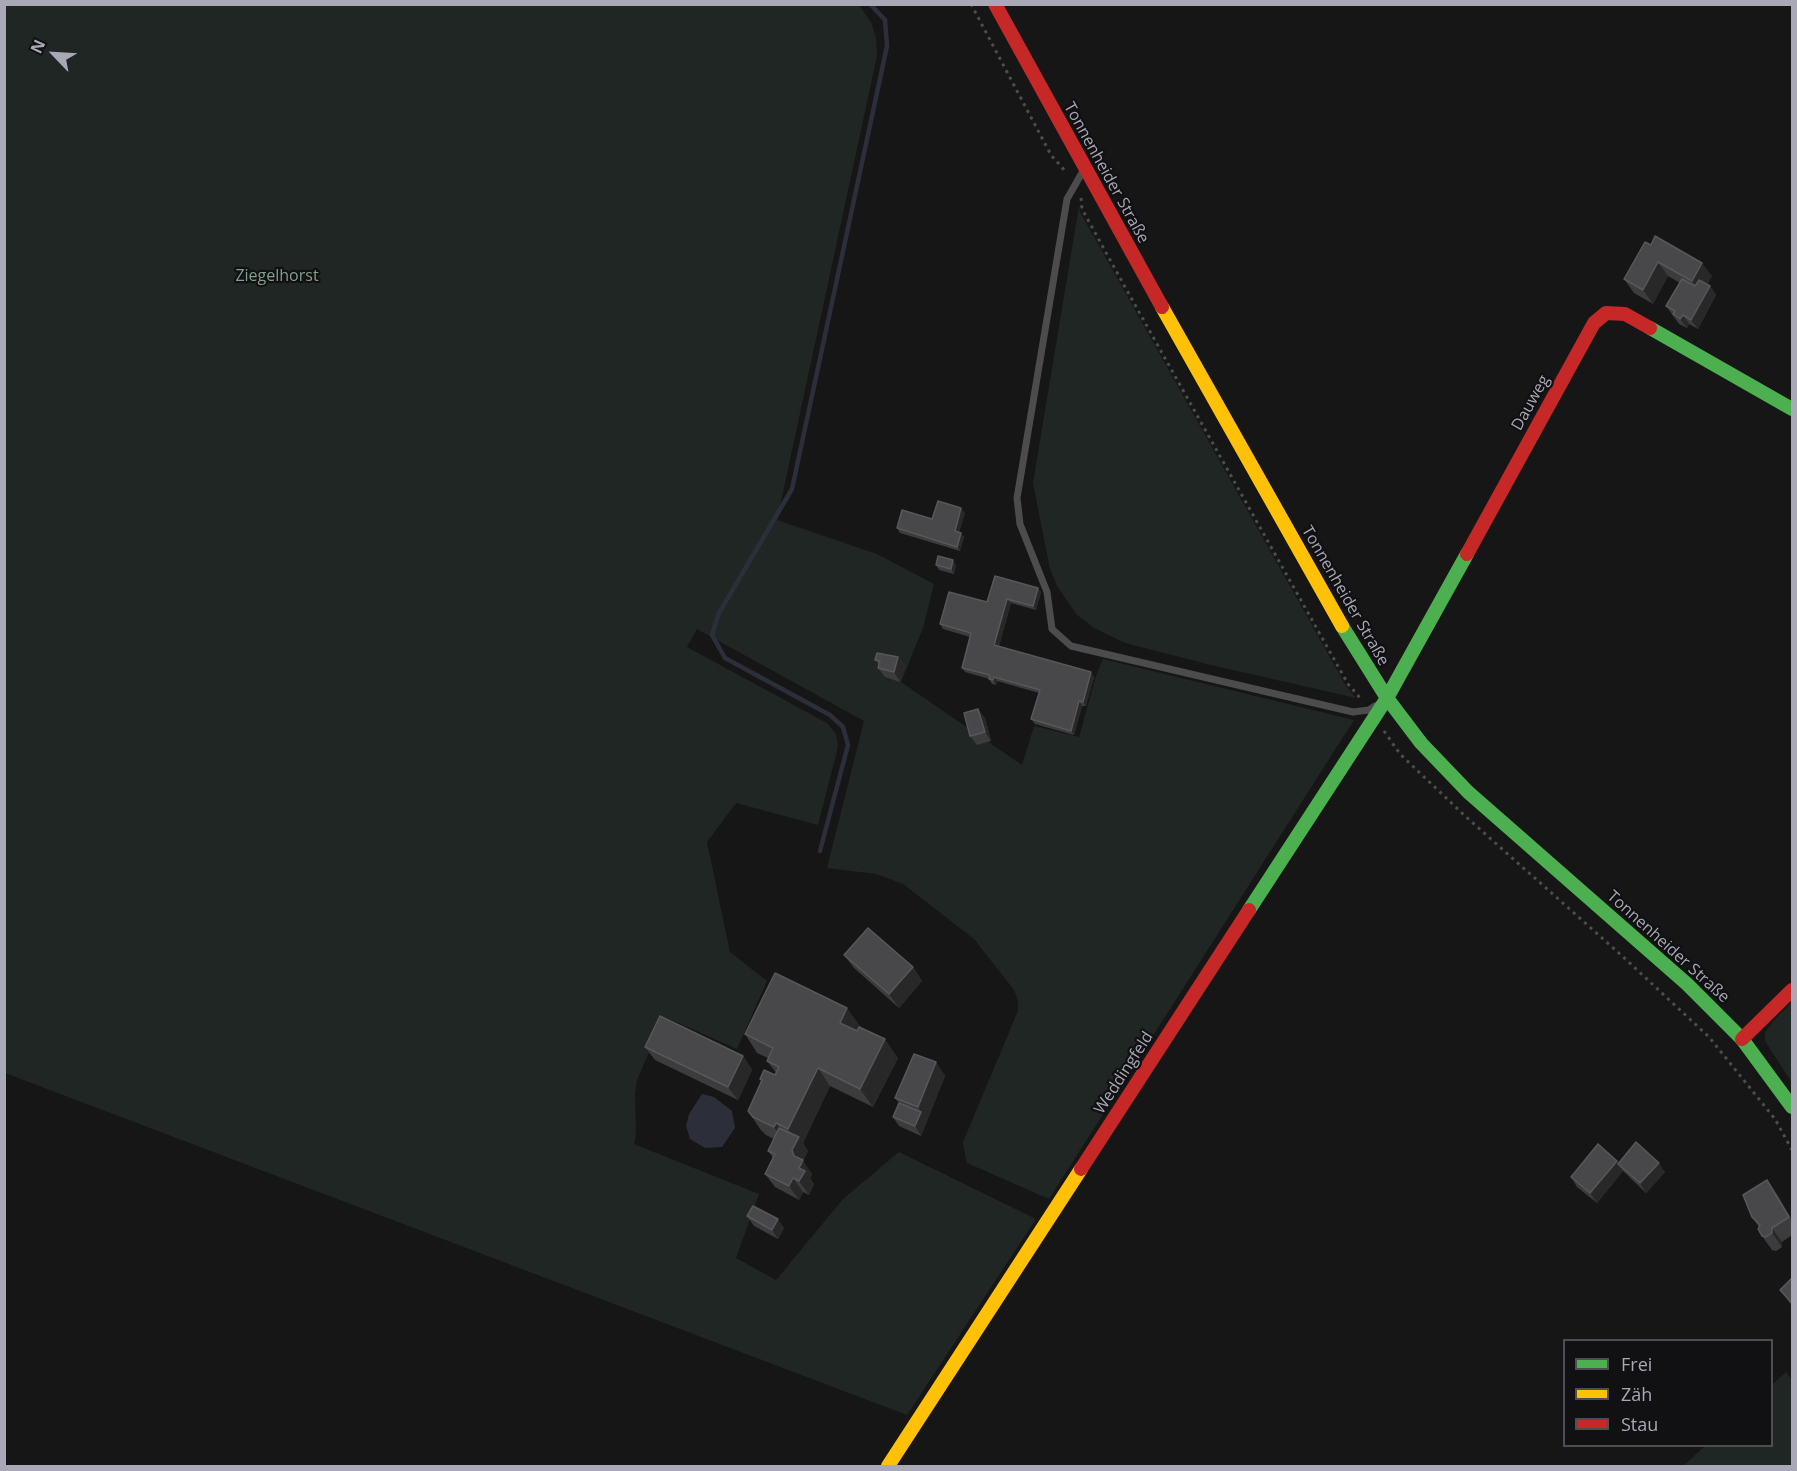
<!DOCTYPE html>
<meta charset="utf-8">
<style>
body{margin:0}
#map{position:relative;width:1797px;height:1471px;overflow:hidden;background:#161616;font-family:"Open Sans",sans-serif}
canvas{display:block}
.frame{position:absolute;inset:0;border:6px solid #a8a8b6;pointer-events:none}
.legend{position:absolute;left:1563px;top:1339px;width:210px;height:108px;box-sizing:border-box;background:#111012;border:2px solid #4d4d54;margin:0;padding:8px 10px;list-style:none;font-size:18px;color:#a8a8b6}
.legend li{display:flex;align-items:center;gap:12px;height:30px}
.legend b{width:30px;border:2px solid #4d4d54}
.north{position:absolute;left:24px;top:24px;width:60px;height:60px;-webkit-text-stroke:4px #111012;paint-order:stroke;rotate:295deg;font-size:16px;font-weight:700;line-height:24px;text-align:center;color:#a8a8b6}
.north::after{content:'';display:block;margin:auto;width:21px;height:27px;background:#a8a8b6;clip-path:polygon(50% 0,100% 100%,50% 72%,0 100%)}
</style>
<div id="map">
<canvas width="1797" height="1471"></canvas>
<div class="frame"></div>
<ul class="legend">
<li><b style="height:8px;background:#4caf50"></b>Frei</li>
<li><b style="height:8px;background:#ffc107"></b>Zäh</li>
<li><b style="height:8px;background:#c62828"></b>Stau</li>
</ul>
<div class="north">N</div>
</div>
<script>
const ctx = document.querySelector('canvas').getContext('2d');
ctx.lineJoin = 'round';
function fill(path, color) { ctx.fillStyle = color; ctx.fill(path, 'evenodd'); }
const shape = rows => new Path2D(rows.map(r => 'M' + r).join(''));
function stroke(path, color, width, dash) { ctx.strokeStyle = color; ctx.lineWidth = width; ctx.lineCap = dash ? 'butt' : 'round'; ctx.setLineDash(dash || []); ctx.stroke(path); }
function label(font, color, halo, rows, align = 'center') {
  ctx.font = font + ' "Open Sans",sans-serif'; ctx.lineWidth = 4.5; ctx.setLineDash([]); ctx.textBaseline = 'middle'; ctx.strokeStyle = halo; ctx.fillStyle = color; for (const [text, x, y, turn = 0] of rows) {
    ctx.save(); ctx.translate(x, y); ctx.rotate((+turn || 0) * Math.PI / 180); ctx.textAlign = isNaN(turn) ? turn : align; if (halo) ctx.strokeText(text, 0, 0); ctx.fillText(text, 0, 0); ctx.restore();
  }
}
const green = shape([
 [4,5,859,5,871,22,876,38,877,56,777,520,877,554,934,584,923,628,901,682,1022,765,1034,726,1079,737,1096,676,1103,659,1354,720,1049,1199,967,1163,965,1154,963,1142,1018,1011,1018,1000,1014,990,974,939,903,884,876,874,827,868,864,721,697,629,687,647,827,723,836,734,838,747,818,825,736,803,707,842,730,952,767,981,737,1049,665,1017,637,1080,635,1094,636,1132,634,1144,759,1194,736,1258,776,1280,843,1199,899,1152,1036,1219,907,1415,5,1073],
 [1079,206,1080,212,1346,686,1356,698,1211,665,1125,643,1094,628,1077,615,1057,586,1050,569,1033,483],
 [1792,1002,1792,1083,1765,1041,1765,1032,1776,1018],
 [1786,1372,1792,1380,1792,1466,1683,1466,1705,1446,1772,1446,1772,1385]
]);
const water = shape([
 [702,1094,714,1097,732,1111,735,1128,722,1147,705,1148,690,1139,686,1126,689,1114]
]);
const stream = shape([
 [820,851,848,745,843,727,830,715,725,658,712,635,719,613,792,489,887,46,885,20,870,4]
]);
const path = shape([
 [971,4,1051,155,1066,172],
 [1081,198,1082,209,1125,287,1348,684,1361,699],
 [1384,731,1400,754,1464,815,1620,954,1709,1037,1775,1119,1792,1150]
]);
const lane = shape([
 [1083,171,1067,199,1017,498,1020,524,1047,592,1052,629,1071,646,1353,712,1369,710,1375,706]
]);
const fast = shape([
 [1650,328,1792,409],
 [1342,626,1387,698,1421,743,1468,792,1687,984,1742,1039,1792,1107],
 [1249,910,1387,698,1467,554]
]);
const slow = shape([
 [1162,307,1342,626],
 [888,1466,1081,1169]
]);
const jam = shape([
 [995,4,1162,307],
 [1467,554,1594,323,1606,313,1625,314,1650,328],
 [1742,1039,1792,990],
 [1081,1169,1249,910]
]);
const wall = shape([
 [1645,242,1712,276,1707,284,1710,286,1716,295,1698,329,1689,324,1687,328,1679,324,1666,306,1680,283,1668,276,1653,304,1634,293,1624,279],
 [965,513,959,532,961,533,964,537,960,551,900,533,897,528],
 [936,565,956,565,954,574,939,570],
 [1038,588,1041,592,1036,610,1011,603,999,646,1094,677,1086,706,1082,706,1074,735,1035,724,1031,719,1039,693,997,681,996,685,992,684,989,679,965,672,962,668,970,637,943,629,940,624,987,602],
 [898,657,905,666,900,682,885,677,878,668,879,665,875,660],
 [985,718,991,741,977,745,970,736],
 [844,955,913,967,922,981,899,1008,854,968],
 [860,1026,898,1058,873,1107,830,1086,803,1143,808,1151,803,1161,812,1174,810,1178,814,1184,809,1195,803,1192,799,1200,775,1187,765,1174,773,1158,768,1151,774,1139,766,1135,760,1129,748,1111,762,1082,760,1079,775,1075,776,1073,767,1061,768,1058,757,1053,745,1034],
 [645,1047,743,1056,752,1070,738,1100,655,1060],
 [936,1062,945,1076,921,1136,899,1126,893,1117,899,1103,895,1098],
 [1617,1161,1619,1162,1665,1172,1646,1193,1623,1171,1597,1203,1577,1187,1571,1177],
 [1777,1194,1792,1220,1792,1235,1782,1242,1782,1247,1776,1251,1772,1250,1762,1236,1759,1227,1752,1217],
 [747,1216,784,1228,778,1239,754,1226],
 [1792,1278,1792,1306,1780,1290]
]);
const shadedWall = shape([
 [1658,262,1668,276,1653,304,1643,290],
 [1702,263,1712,276,1702,295,1692,281],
 [1710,286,1716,295,1698,329,1691,320],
 [1683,315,1689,324,1687,328,1680,319],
 [961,508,965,513,958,535,955,531],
 [961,533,964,537,960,551,957,547],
 [953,560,956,565,954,574,951,569],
 [1038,588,1041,592,1036,610,1033,606],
 [1007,599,1011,603,998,650,994,645],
 [898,657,905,666,900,682,894,672],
 [1091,672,1094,677,1086,706,1083,702],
 [994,677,997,681,996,685,993,680],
 [1079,701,1082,706,1074,735,1071,731],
 [978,709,985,718,991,741,985,732],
 [913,967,922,981,899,1008,889,994],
 [847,1008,860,1026,853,1041,840,1023],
 [885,1039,898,1058,873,1107,860,1089],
 [743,1056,752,1070,738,1100,728,1087],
 [936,1062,945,1076,921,1136,915,1126,921,1112,918,1107],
 [818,1068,830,1086,803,1143,808,1151,803,1161,812,1174,810,1178,814,1184,809,1195,799,1181,799,1168,792,1150,796,1141,788,1129],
 [776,1123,789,1141,787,1146,774,1127],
 [1617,1161,1622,1168,1618,1164,1623,1171,1597,1203,1590,1193],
 [1659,1163,1665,1172,1646,1193,1640,1183],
 [793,1178,803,1192,799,1200,789,1186],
 [1767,1180,1777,1194,1792,1220,1792,1221],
 [778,1219,784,1228,778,1239,772,1230],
 [1772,1228,1782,1242,1782,1247,1772,1233]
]);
const building = shape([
 [1655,236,1702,263,1692,281,1658,262,1643,290,1624,279,1645,242,1651,245,1655,236],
 [1682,279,1695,286,1699,280,1710,286,1691,320,1683,315,1680,319,1673,314,1675,311,1666,306,1682,279],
 [938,501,961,508,955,531,961,533,957,547,897,528,902,510,932,519,938,501],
 [938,556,953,560,951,569,936,565,938,556],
 [995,576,1038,588,1033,606,1007,599,994,645,1091,672,1083,702,1079,701,1071,731,1031,719,1040,690,994,677,993,680,989,679,990,675,962,668,971,633,940,624,949,592,987,602,995,576],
 [877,653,898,657,894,672,878,668,880,661,875,660,877,653],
 [978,709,985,732,970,736,964,713,978,709],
 [868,928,913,967,889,994,844,955,868,928],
 [775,973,847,1008,840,1023,857,1031,859,1027,885,1039,860,1089,818,1068,788,1129,776,1123,774,1127,753,1117,748,1111,762,1080,760,1079,764,1070,775,1075,779,1067,767,1061,773,1048,745,1034,775,973],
 [660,1016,743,1056,728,1087,645,1047,660,1016],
 [914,1054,936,1062,918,1107,895,1098,914,1054],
 [899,1103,921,1112,915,1126,893,1117,899,1103],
 [779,1128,799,1137,792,1150,794,1156,803,1160,799,1168,805,1171,799,1181,793,1178,789,1186,765,1174,775,1154,768,1151,779,1128],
 [1636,1142,1659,1163,1640,1183,1618,1164,1636,1142],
 [1598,1144,1617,1161,1590,1193,1571,1177,1598,1144],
 [1767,1180,1789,1217,1772,1228,1772,1233,1766,1237,1762,1236,1758,1229,1760,1225,1752,1217,1743,1195,1767,1180],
 [753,1206,778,1219,772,1230,747,1216,753,1206],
 [1792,1278,1792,1303,1780,1290,1792,1278]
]);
const streetNames = [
 ["Tonnenheider Straße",1106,173,61],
 ["Dauweg",1531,403,-61],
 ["Tonnenheider Straße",1345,596,60],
 ["Tonnenheider Straße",1668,947,42],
 ["Weddingfeld",1124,1073,-57]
];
const parkNames = [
 ["Ziegelhorst",277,276]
];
fill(green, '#202623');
fill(water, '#2c2f39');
stroke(stream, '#2c2f39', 4.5);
stroke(path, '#4d4d50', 3, [3, 4.5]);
stroke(lane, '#4c4c4f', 7);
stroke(fast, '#4caf50', 14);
stroke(slow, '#ffc107', 14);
stroke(jam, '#c62828', 14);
fill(wall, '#3c3c3e');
fill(shadedWall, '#282829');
fill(building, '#48484b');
stroke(building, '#57575c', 1.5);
label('16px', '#a8a8b6', '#111012', streetNames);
label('16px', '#819f8b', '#111012', parkNames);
</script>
